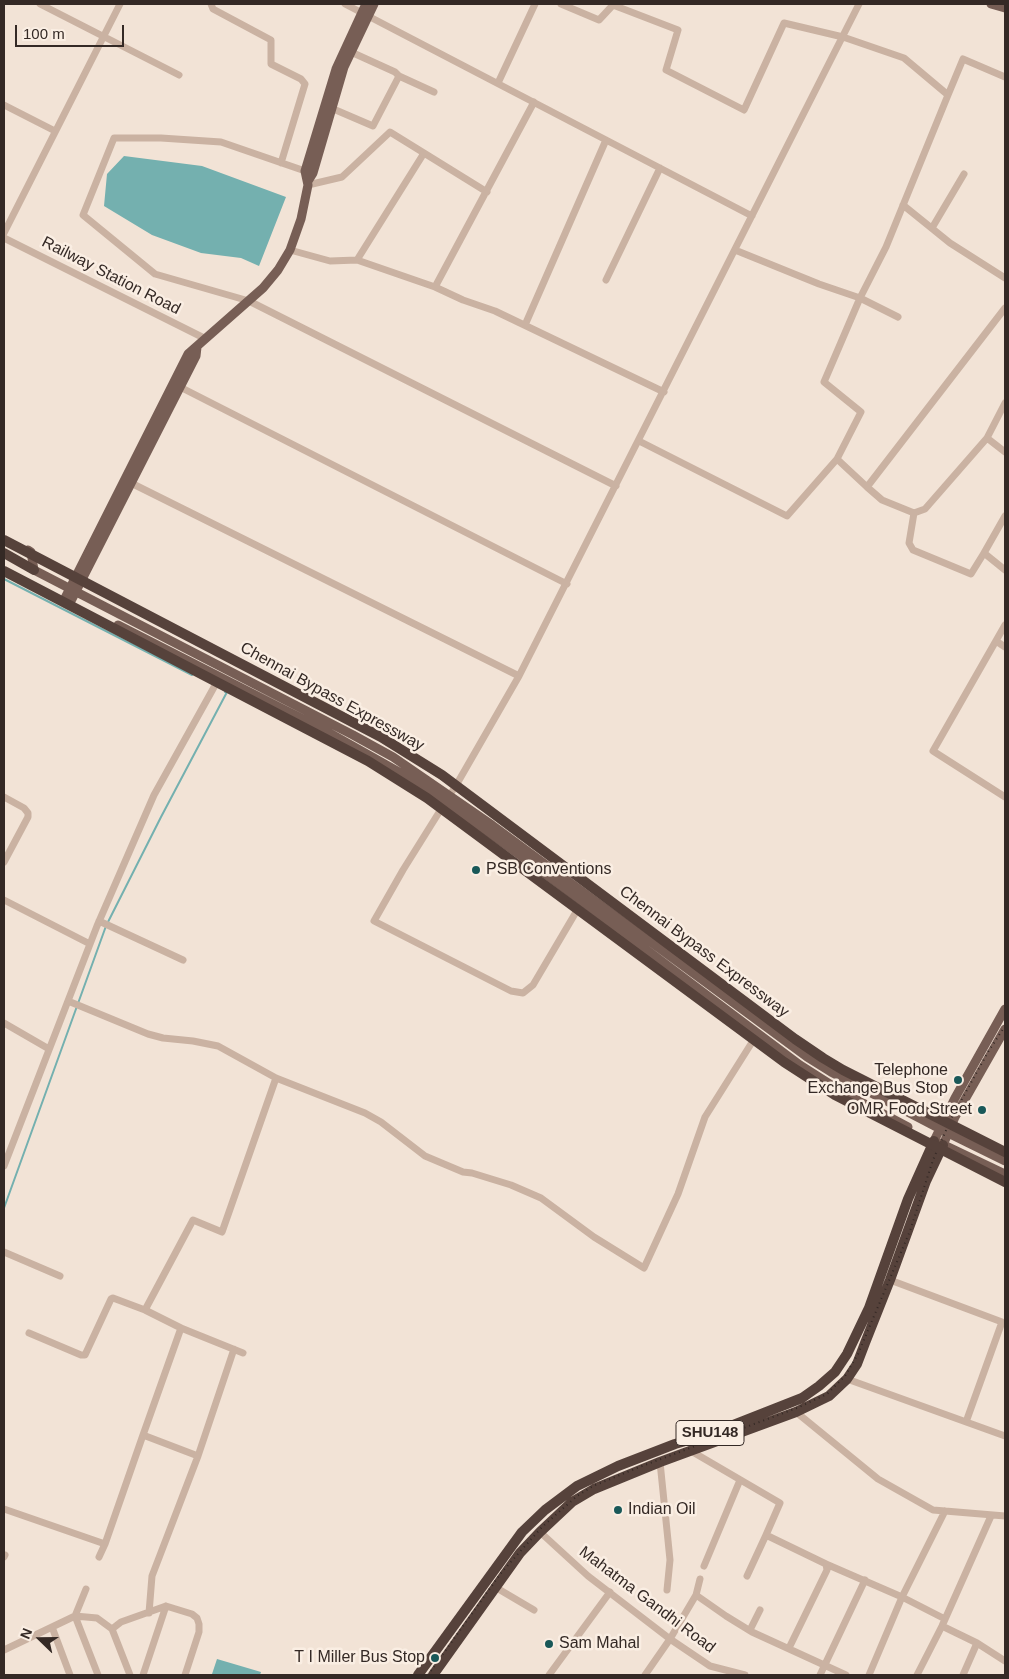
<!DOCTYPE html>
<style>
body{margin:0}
#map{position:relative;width:1009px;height:1679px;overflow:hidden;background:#f2e3d6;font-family:Helvetica,sans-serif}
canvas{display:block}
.frame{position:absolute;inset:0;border:5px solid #342925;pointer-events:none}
.north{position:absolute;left:15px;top:1614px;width:50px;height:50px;-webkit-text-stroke:4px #faeee3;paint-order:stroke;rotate:292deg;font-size:14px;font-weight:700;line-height:20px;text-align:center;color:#342925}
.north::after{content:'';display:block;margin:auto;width:18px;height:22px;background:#342925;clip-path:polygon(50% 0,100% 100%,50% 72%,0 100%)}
.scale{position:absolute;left:15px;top:25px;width:109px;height:22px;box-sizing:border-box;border:2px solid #342925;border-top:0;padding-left:6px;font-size:15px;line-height:18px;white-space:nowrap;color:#342925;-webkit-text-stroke:4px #faeee3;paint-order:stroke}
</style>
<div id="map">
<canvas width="1009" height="1679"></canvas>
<div class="frame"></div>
<div class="north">N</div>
<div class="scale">100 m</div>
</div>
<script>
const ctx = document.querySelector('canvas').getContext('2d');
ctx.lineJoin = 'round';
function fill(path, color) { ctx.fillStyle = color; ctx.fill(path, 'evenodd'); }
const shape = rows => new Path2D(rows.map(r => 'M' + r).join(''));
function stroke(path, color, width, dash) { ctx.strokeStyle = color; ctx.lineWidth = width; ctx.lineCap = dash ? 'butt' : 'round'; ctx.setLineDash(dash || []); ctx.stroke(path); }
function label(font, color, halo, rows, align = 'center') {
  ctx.font = font + ' Helvetica,sans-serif'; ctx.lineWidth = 5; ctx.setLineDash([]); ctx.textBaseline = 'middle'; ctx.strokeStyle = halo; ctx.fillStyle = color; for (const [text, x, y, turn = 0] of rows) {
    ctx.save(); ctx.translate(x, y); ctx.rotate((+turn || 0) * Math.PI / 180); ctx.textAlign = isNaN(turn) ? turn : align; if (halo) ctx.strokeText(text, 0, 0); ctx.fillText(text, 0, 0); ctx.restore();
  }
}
const water = shape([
 [124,156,202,166,286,197,259,266,241,258,201,253,152,235,104,206,107,174],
 [217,1659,261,1672,260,1675,212,1674]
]);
const stream = shape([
 [4,579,192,675],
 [108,922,161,817,227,692,225,692],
 [4,1208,106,926]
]);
const minor = shape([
 [40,4,179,75],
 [211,4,213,9,271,40,271,64,301,79,305,84,281,163],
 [345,4,752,216],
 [561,4,599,20,613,5,678,30,666,70,744,110,784,23,843,37,904,58,948,95,886,247,860,298,824,382,861,412,837,459,787,516,639,441],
 [399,76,434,92],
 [498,83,535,4],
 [948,95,963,59,1005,77],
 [4,105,55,131],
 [331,108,373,126,398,78,399,76,395,72,351,52],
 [308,172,221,142,161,138,114,138,83,215,155,274,249,301,616,486],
 [308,185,342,177,390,132,487,192],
 [903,205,950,243,1005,278],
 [932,228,964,174],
 [4,233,120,4],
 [4,238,206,339],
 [290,250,330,261,357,260,435,287,463,300,495,311,664,392],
 [735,250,819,284,860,298,898,317],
 [357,260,424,153],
 [606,280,660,168],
 [435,287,534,102],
 [525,325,606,140],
 [180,387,567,584],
 [987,438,1005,452],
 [837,459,867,487,1005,308],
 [131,483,519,676],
 [867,487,882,500,914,513,925,509,987,438,1005,403],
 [914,513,909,543,913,550,971,574,984,553,1005,570],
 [984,553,1005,516],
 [1005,625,933,751,1005,797],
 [996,641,1005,647],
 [4,797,24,808,28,813,28,817,4,862],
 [4,900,90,944],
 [579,907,533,985,523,993,511,991,374,921,403,870,458,782,519,676,859,4],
 [99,921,183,960],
 [68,1001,148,1034,163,1038,193,1041,218,1046,276,1078,365,1113,381,1122,425,1156,463,1172,472,1173,511,1185,541,1198,594,1237,644,1268,678,1194,705,1117,756,1036],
 [4,1023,49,1049],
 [4,1166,97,926,154,795,218,680],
 [4,1252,60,1276],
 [890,1280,1002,1322,966,1422],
 [181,1328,243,1353],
 [29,1333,81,1355,85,1355,111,1299,113,1298,145,1310],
 [847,1379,1005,1436],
 [796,1412,878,1479,933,1510,1005,1516],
 [691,1451,780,1503,766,1535,826,1564,827,1570,789,1648],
 [198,1456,234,1349],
 [660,1462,670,1560,667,1590],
 [4,1509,105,1544,143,1435],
 [540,1532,588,1576,670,1639,710,1666,745,1675],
 [4,1557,5,1555],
 [99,1557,105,1544],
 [826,1564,902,1597,945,1619],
 [704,1566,740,1480],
 [747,1576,766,1535],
 [495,1587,534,1610],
 [86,1589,75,1616,98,1675],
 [696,1595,726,1616,752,1632,846,1675],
 [149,1613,152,1576,198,1456,143,1435,181,1328,145,1310,193,1220,222,1232,276,1078],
 [942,1626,977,1643,1005,1661],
 [52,1627,70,1675],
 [112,1629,121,1622,166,1606,192,1614,197,1618,199,1624,199,1632,185,1675],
 [750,1630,760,1610],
 [4,1650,75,1616,97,1618,112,1629,130,1675],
 [143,1675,166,1606],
 [549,1675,610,1592],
 [645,1675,670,1639,696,1595,700,1579],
 [820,1675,865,1580],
 [869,1675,902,1597,945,1511],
 [917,1675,942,1626,991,1516],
 [963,1675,977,1643]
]);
const major = shape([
 [991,4,1005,8],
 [308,181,313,173,344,67,374,4],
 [28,550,31,552,34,570,353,735,393,757,492,825,807,1057,831,1072,948,1133,1005,1161],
 [65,598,188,354,263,288,278,270,290,250,301,219,308,185,305,171,336,69,366,4],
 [71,601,196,356,197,347],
 [118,625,324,730,413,780,463,814,520,855,800,1065,844,1093,908,1127],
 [934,1141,955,1098,1005,1009],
 [940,1143,1005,1174],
 [943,1145,955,1117,1005,1029]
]);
const highway = shape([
 [4,553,34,570],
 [418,1675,522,1532,545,1510,577,1486,618,1466,675,1444,713,1433,802,1398,819,1386,835,1372,847,1354,869,1308,908,1199,934,1141],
 [433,1675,520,1553,540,1532,572,1502,594,1489,660,1462,796,1412,829,1396,847,1379,857,1364,865,1343,890,1280,926,1181,943,1145]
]);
const rail = shape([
 [428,1675,501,1573,542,1527,577,1496,593,1486,642,1466,797,1408,827,1394,845,1376,858,1354,910,1231,933,1160,951,1119,988,1052,1005,1026]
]);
const highwayBridge = shape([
 [4,540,381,737,442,775,795,1039,823,1058,843,1070,1005,1152],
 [4,571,368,761,427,798,784,1062,835,1095,1005,1182]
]);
const markers = [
 [476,870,5,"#195858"],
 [958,1080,5,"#195858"],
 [982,1110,5,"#195858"],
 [618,1510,5,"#195858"],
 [549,1644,5,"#195858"],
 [435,1658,5,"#195858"]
];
const shields = [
 [710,1433,68]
];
const shieldNames = [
 ["SHU148",710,1433]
];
const streetNames = [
 ["Railway Station Road",111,276,27],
 ["Chennai Bypass Expressway",332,697,29],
 ["Chennai Bypass Expressway",704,952,37],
 ["Mahatma Gandhi Road",647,1600,37]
];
const poiNames = [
 ["PSB Conventions",486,870],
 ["Telephone",948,1071,"right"],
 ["Exchange Bus Stop",948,1089,"right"],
 ["OMR Food Street",972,1110,"right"],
 ["Indian Oil",628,1510],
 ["Sam Mahal",559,1644],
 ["T I Miller Bus Stop",425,1658,"right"]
];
fill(water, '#74b0af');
stroke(stream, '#74b0af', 2);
stroke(minor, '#cab2a2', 7);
stroke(major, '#775e55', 9);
stroke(highway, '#56423b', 10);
stroke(rail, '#342925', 2, [1, 4]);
stroke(highwayBridge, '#56423b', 10);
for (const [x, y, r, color] of markers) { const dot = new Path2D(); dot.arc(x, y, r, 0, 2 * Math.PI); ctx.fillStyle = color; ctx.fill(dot); stroke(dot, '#faeee3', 2); }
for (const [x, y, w] of shields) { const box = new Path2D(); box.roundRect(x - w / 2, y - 12.5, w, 25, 4); ctx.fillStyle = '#faeee3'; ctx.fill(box); stroke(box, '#342925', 1); }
label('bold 15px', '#342925', null, shieldNames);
label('16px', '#342925', '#faeee3', streetNames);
label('16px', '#342925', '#faeee3', poiNames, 'left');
</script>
